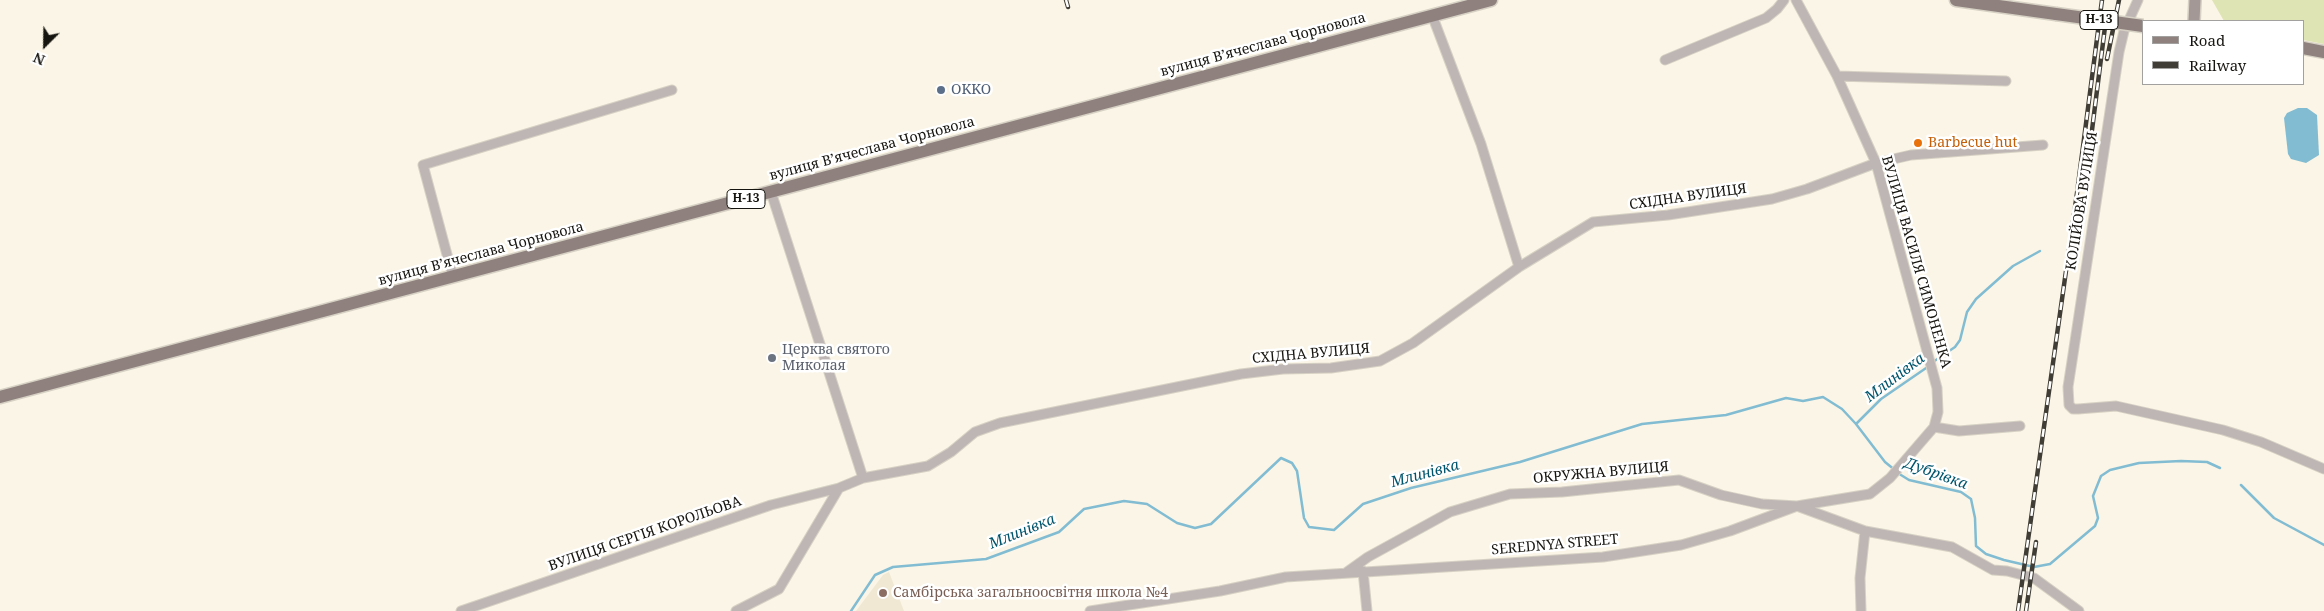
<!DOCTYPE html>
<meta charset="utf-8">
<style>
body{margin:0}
#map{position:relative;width:2324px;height:611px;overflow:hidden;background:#faf5e6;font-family:"Noto Serif",serif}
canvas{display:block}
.legend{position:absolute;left:2142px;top:20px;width:162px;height:65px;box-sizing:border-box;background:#fff;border:1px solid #a2a19f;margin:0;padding:6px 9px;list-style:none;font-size:15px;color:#171510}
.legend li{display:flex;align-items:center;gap:10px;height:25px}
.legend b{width:25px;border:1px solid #a2a19f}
.north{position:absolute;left:20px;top:20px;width:50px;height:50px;-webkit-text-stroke:4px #fff;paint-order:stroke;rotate:203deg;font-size:14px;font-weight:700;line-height:20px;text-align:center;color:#171510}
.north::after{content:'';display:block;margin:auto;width:18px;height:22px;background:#171510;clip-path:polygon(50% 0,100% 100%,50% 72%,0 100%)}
</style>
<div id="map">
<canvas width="2324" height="611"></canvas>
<ul class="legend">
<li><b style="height:6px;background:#8f827e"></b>Road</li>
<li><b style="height:6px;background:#403d36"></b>Railway</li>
</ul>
<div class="north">N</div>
</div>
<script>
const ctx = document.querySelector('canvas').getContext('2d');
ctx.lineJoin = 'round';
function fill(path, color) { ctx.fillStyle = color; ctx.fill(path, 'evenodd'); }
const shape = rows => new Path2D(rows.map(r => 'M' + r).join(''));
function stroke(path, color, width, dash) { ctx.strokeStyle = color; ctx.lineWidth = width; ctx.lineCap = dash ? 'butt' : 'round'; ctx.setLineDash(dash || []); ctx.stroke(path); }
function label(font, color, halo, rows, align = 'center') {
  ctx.font = font + ' "Noto Serif",serif'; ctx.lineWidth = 5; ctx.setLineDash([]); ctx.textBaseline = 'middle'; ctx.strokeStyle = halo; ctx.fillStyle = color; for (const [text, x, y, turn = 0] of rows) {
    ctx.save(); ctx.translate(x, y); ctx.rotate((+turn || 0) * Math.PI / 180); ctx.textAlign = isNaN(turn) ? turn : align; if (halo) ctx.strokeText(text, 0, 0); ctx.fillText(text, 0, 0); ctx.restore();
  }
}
const built = shape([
 [889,572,904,611,856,611,883,575]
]);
const green = shape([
 [2212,0,2324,0,2324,44,2303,40,2303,21,2224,21]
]);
const water = shape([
 [2298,108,2307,108,2317,115,2319,155,2306,163,2291,159,2288,154,2284,118,2287,113]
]);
const stream = shape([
 [1933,362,1955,347,1960,340,1967,312,1976,299,2013,266,2040,251],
 [1856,424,1885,462,1901,475,1909,480,1961,492,1971,499,1975,518,1976,546,1986,554,2004,560,2034,567,2050,564,2095,526,2098,518,2093,496,2101,476,2110,470,2139,463,2181,461,2207,462,2220,468],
 [2241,485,2274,518,2324,545],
 [851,611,875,575,893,567,986,559,1059,532,1084,509,1124,501,1147,504,1177,523,1195,528,1211,524,1281,458,1292,463,1297,471,1304,518,1309,527,1334,530,1363,504,1411,488,1520,462,1642,424,1726,415,1786,398,1803,401,1823,397,1842,409,1856,424,1881,399,1929,366]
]);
const street = shape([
 [2138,0,2124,31,2119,52,2072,361,2068,387,2069,405,2073,409,2078,409,2116,406,2223,430,2261,442,2324,469],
 [1432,15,1481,144,1519,267],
 [1665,60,1766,18,1777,9,1784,0],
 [1837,76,2006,81],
 [771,192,863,478],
 [453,277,423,165,672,90],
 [1934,427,1959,431,2020,426],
 [1363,571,1367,611],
 [1347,572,1368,557,1450,512,1510,494,1562,492,1679,480,1721,495,1762,504,1797,506,1870,494,1890,478,1934,427,1938,412,1937,388,1876,163,1837,76,1796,0],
 [461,611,771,505,839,488,863,478,928,466,951,452,975,432,1000,423,1241,374,1283,369,1331,368,1380,361,1413,343,1519,267,1593,222,1668,215,1772,199,1807,189,1876,163,1911,155,2043,145],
 [736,611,779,589,839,488],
 [1090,611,1220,591,1286,577,1603,557,1681,545,1730,531,1797,506,1865,531,1952,547,1993,570,2007,571,2034,578,2079,611],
 [1861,611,1860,578,1865,531]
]);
const secondary = shape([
 [2194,21,2195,0]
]);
const primary = shape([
 [1956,0,2056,14],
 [2303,48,2324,52],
 [0,397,1491,0]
]);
const rail = shape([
 [1066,0,1068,7],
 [2107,59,2119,0],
 [2091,138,2106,19],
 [2018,611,2077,193,2102,0],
 [2026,611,2036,542]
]);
const primaryBridge = shape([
 [2056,14,2143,26]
]);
const markers = [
 [941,90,5,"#5c6f8a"],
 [1918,143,5,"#e8710a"],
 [772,358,5,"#6b7280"],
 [883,593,5,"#8d6e63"]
];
const shields = [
 [2099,20,38],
 [746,199,38]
];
const shieldNames = [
 ["Н-13",2099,20],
 ["Н-13",746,199]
];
const streetNames = [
 ["вулиця Вʼячеслава Чорновола",1263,45,-15],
 ["вулиця Вʼячеслава Чорновола",872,149,-15],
 ["СХІДНА ВУЛИЦЯ",1688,197,-8],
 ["КОЛІЙОВА ВУЛИЦЯ",2082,201,-81],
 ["вулиця Вʼячеслава Чорновола",481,254,-15],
 ["ВУЛИЦЯ ВАСИЛЯ СИМОНЕНКА",1916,262,74],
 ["СХІДНА ВУЛИЦЯ",1311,354,-5],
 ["ОКРУЖНА ВУЛИЦЯ",1601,473,-5],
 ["ВУЛИЦЯ СЕРГІЯ КОРОЛЬОВА",645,534,-19],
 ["SEREDNYA STREET",1555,545,-5]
];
const serviceNames = [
 ["OKKO",951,90]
];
const foodNames = [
 ["Barbecue hut",1928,143]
];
const worshipNames = [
 ["Церква святого",782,350],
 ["Миколая",782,366]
];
const educationNames = [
 ["Самбірська загальноосвітня школа №4",893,593]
];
const waterNames = [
 ["Млинівка",1895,378,-37],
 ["Млинівка",1425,474,-15],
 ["Дубрівка",1936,474,20],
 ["Млинівка",1022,532,-22]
];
fill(built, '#f0e8d2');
fill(green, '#dfe4b4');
fill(water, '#81bcd3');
stroke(stream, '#81bcd3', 2.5);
stroke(street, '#d6d1c4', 11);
stroke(secondary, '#d6d1c4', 14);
stroke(primary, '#d6d1c4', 15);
stroke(street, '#beb6b4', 9);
stroke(secondary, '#a39895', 11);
stroke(primary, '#8f827e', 12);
stroke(rail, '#403d36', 4.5);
stroke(rail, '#fff', 2.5, [8]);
stroke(primaryBridge, '#d6d1c4', 15, []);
stroke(primaryBridge, '#8f827e', 12);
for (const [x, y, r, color] of markers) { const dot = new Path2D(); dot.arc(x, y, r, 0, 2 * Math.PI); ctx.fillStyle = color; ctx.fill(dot); stroke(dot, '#fff', 2); }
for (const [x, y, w] of shields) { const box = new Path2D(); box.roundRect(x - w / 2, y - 9.5, w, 19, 4); ctx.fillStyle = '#fff'; ctx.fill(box); stroke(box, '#171510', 1); }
label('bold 12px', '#171510', null, shieldNames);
label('14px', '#171510', '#fff', streetNames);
label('14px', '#4e5e75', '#fff', serviceNames, 'left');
label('14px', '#c56008', '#fff', foodNames, 'left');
label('14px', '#5b616d', '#fff', worshipNames, 'left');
label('14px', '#785e54', '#fff', educationNames, 'left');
label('italic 15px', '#00546c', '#fff', waterNames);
</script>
